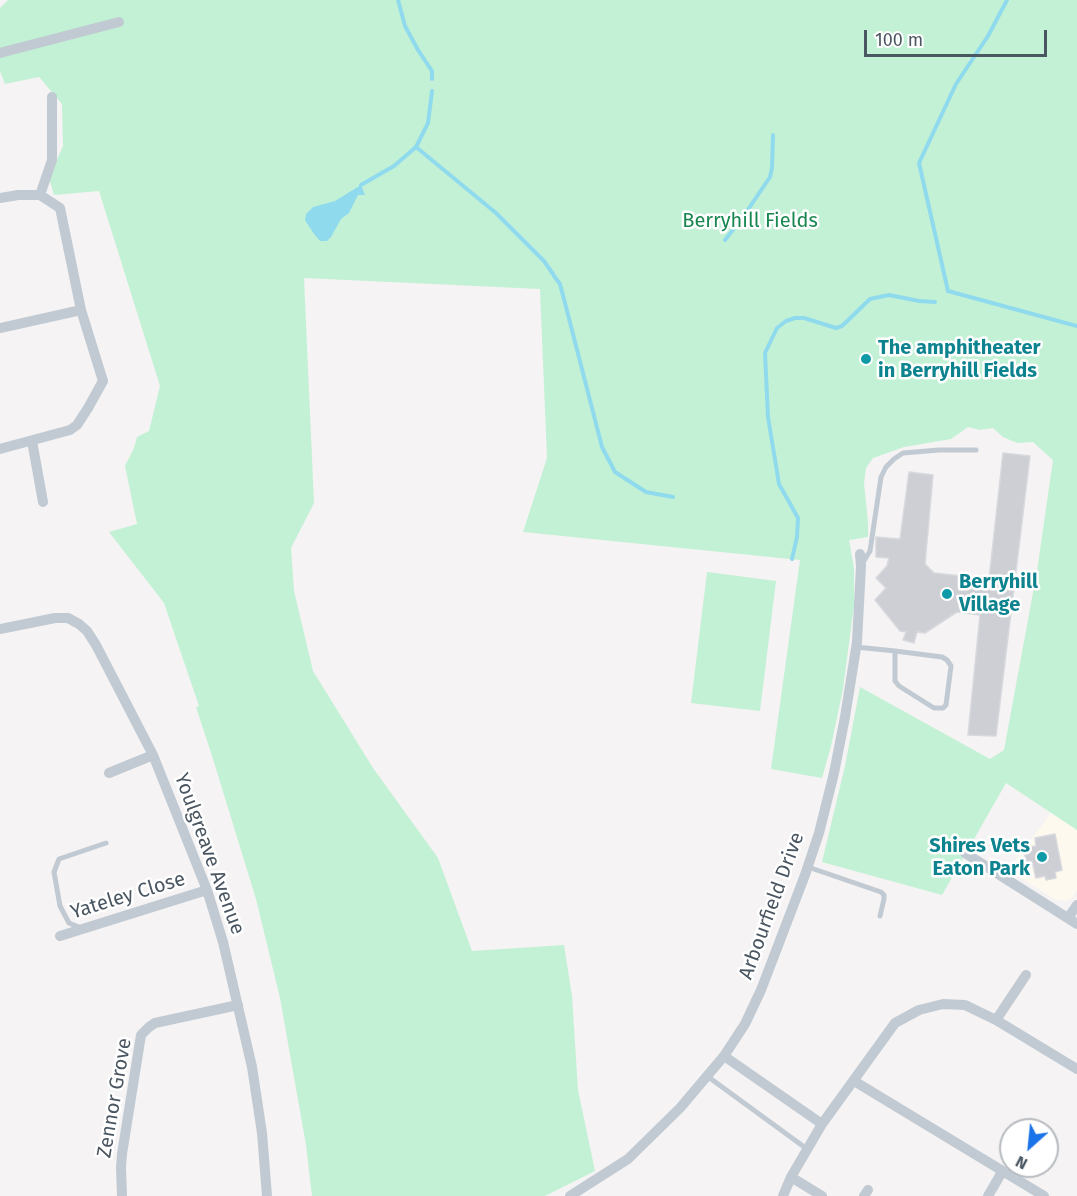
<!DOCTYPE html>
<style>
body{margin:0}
#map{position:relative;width:1077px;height:1196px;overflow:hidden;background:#f5f3f3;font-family:"Fira Sans",sans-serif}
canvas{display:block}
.north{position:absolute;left:999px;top:1118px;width:60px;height:60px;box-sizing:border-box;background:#fff;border:2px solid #b7bbc0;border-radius:50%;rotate:207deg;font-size:16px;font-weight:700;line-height:24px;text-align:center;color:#4a5661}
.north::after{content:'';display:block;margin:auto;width:21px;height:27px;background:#1a73e8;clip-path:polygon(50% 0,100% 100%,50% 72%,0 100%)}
.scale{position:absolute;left:864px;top:30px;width:183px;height:27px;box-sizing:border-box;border:3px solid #4a5661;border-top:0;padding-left:8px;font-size:18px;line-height:21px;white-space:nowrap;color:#4a5661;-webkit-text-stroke:4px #fff;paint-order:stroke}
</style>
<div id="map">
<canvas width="1077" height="1196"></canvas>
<div class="north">N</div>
<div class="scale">100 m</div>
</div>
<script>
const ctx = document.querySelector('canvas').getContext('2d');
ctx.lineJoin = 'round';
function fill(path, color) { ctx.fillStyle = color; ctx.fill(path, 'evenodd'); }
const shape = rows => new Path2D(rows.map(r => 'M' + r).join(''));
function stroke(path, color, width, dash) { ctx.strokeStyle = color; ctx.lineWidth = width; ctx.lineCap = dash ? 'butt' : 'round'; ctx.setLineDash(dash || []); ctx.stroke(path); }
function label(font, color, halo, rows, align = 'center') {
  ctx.font = font + ' "Fira Sans",sans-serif'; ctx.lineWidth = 5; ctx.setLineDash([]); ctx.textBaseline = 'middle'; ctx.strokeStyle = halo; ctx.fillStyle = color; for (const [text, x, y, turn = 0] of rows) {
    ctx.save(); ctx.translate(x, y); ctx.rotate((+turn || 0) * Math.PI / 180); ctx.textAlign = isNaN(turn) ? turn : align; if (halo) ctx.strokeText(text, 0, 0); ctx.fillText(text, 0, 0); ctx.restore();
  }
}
const commercial = shape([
 [1051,813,1077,830,1077,890,1071,899,1066,901,1056,900,1008,870]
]);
const green = shape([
 [8,0,1077,0,1077,830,1006,783,942,895,822,862,845,766,860,687,990,759,1004,750,1037,571,1053,460,1033,442,1017,443,1003,437,993,428,980,430,968,427,951,439,904,447,873,458,866,468,864,483,868,522,868,537,849,540,854,568,854,605,843,689,831,746,822,778,771,769,800,560,523,532,547,458,540,289,304,278,314,503,291,548,294,591,313,671,373,768,438,858,472,951,564,945,572,996,578,1090,595,1171,545,1196,312,1196,306,1145,280,998,256,899,213,759,196,707,199,706,164,603,109,532,137,524,125,466,134,448,137,437,149,431,160,386,99,191,54,195,49,178,63,146,62,104,39,77,5,84,0,71,0,8],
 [707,572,776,581,760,711,691,703]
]);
const water = shape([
 [361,185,365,195,358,195,349,213,341,219,331,237,327,241,320,241,314,234,305,220,306,214,313,207,335,201]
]);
const stream = shape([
 [398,0,405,26,418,50,432,71,432,79],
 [416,147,496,213,544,261,553,274],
 [361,185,394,166,416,147,428,123,432,91],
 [725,240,743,217,770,177,772,168,773,135],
 [554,276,560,284,565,303,602,447,615,472,646,492,673,497],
 [948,291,919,163,956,84,988,36,1007,0],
 [948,291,1077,326],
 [792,559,797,537,798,518,779,484,768,417,765,353,777,328,786,321,795,318,804,318,836,328,842,326,870,299,889,295,919,301,935,302]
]);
const building = shape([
 [1003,453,1030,456,996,736,968,735,980,615,957,612,925,633,917,632,914,643,903,640,906,632,900,631,875,600,886,588,876,578,887,566,889,558,876,557,876,537,900,539,909,472,933,475,925,564,934,573,989,579,1003,453],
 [1055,834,1062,870,1055,872,1056,878,1046,880,1045,876,1036,878,1032,861,1027,862,1024,853,1030,851,1029,847,1036,846,1035,838,1055,834]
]);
const service = shape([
 [862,564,870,551,881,477,886,467,894,459,903,453,939,450,976,450],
 [856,647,895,651,942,657,947,660,951,666,946,705,943,708,934,708,899,686,895,681,895,651],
 [808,867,881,892,884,895,884,899,880,916],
 [81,928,69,923,60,906,54,872,59,859,106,843],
 [707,1076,807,1149]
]);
const minor = shape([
 [0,53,119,22],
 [40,195,52,160,52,97],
 [0,198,18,195,40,195,60,208,81,310,103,381,88,408,77,425,70,430,0,449],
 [0,328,81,310],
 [32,441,43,502],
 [0,629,55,618,68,618,79,624,87,631,96,645,153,755,207,890,223,942,252,1067,262,1133,267,1196],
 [109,773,153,755],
 [965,853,1077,924],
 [1068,918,1077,905],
 [60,936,207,890],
 [996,1020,1026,975],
 [724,1056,822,1124],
 [854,1081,1044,1196],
 [791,1177,822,1196],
 [122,1196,121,1168,122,1154,141,1035,149,1027,155,1023,238,1005],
 [570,1196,628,1159,680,1108,724,1056,745,1024,761,990,805,875,819,833,834,773,845,717,857,642,861,566,860,554],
 [783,1196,791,1177,822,1124,895,1023,919,1010,943,1004,965,1005,996,1020,1077,1069],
 [864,1196,868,1190],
 [988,1196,1002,1172]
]);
const markers = [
 [866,359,6,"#0f9aa8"],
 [947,594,6,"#0f9aa8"],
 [1042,857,6,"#0f9aa8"]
];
const parkNames = [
 ["Berryhill Fields",750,221]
];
const cultureNames = [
 ["The amphitheater",878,348],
 ["in Berryhill Fields",878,371],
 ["Berryhill",959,582],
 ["Village",959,605],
 ["Shires Vets",1030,846,"right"],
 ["Eaton Park",1030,869,"right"]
];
const streetNames = [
 ["Youlgreave Avenue",209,854,70],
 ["Yateley Close",128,896,-17],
 ["Arbourfield Drive",772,906,-70],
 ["Zennor Grove",115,1098,-80]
];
fill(commercial, '#fdf9ef');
fill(green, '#c3f1d5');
fill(water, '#90daee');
stroke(stream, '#90daee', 4);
fill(building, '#cdcfd5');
stroke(building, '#d7d9de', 1.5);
stroke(service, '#c1cad2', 5);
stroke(minor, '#c1cad2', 10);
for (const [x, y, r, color] of markers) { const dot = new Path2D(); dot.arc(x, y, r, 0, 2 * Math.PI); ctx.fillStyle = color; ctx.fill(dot); stroke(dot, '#fff', 2); }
label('20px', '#17864f', '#fff', parkNames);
label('bold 20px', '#0d838f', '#fff', cultureNames, 'left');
label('20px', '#4a5661', '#fff', streetNames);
</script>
